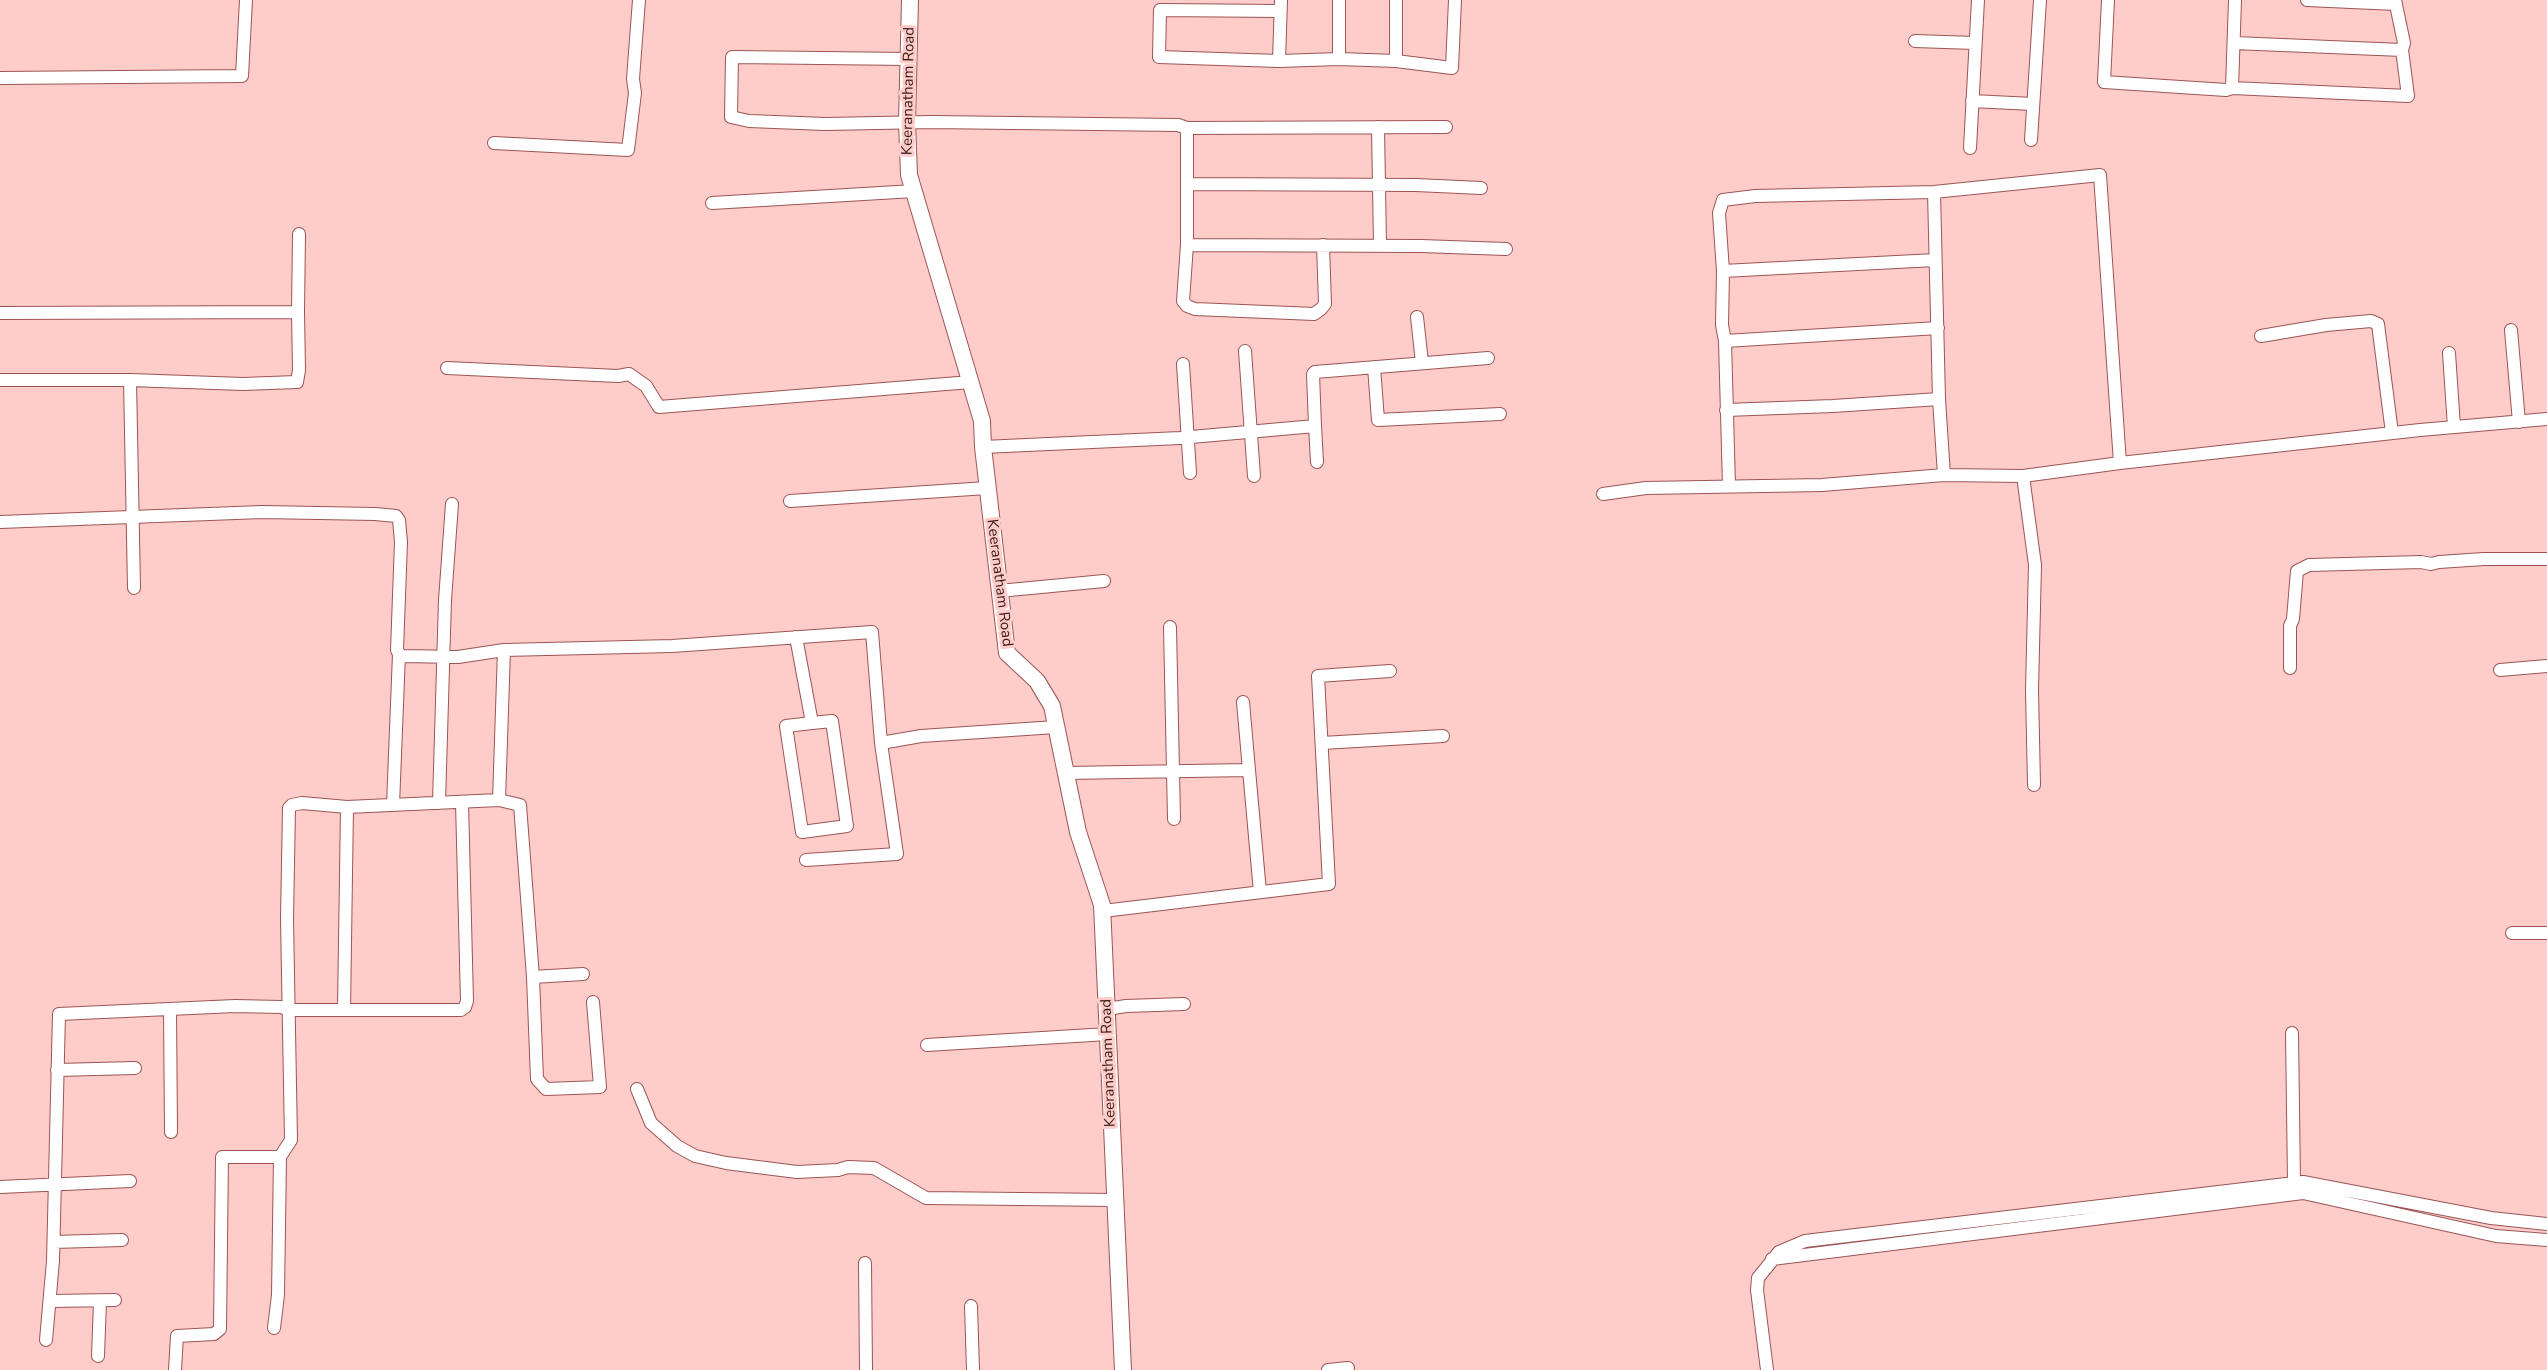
<!DOCTYPE html>
<style>
body{margin:0}
canvas{display:block;background:#feccc9}
</style>
<canvas width="2547" height="1370"></canvas>
<script>
const ctx = document.querySelector('canvas').getContext('2d');
ctx.lineJoin = 'round';
const shape = rows => new Path2D(rows.map(r => 'M' + r).join(''));
function stroke(path, color, width, dash) { ctx.strokeStyle = color; ctx.lineWidth = width; ctx.lineCap = dash ? 'butt' : 'round'; ctx.setLineDash(dash || []); ctx.stroke(path); }
function label(font, color, halo, rows, align = 'center') {
  ctx.font = font + ' "Nunito Sans",sans-serif'; ctx.lineWidth = 6; ctx.setLineDash([]); ctx.textBaseline = 'middle'; ctx.strokeStyle = halo; ctx.fillStyle = color; for (const [text, x, y, turn = 0] of rows) {
    ctx.save(); ctx.translate(x, y); ctx.rotate((+turn || 0) * Math.PI / 180); ctx.textAlign = isNaN(turn) ? turn : align; if (halo) ctx.strokeText(text, 0, 0); ctx.fillText(text, 0, 0); ctx.restore();
  }
}
const street = shape([
 [1281,0,1279,61,1339,59,1339,0],
 [2108,0,2104,82,2226,90,2232,88,2408,96,2402,50,2404,43,2395,0],
 [2307,0,2396,4],
 [1915,41,1975,43],
 [2234,43,2402,50],
 [910,59,732,57,731,117,749,121,825,124,931,122,1178,125,1187,128,1446,127],
 [1339,59,1396,61,1452,68,1455,0],
 [1279,61,1159,57,1160,10,1280,11],
 [1396,61,1396,0],
 [0,78,242,76,246,0],
 [2232,88,2235,0],
 [1972,101,2033,104],
 [1378,127,1380,245],
 [1187,128,1187,245,1421,246,1506,249],
 [2031,140,2040,0],
 [494,143,628,150,635,93,633,79,639,0],
 [1970,148,1978,0],
 [1188,184,1416,185,1481,188],
 [1934,192,1939,399,1944,475],
 [712,203,914,191],
 [1187,245,1183,301,1187,306,1195,309,1314,314,1321,309,1325,304,1323,245],
 [1723,271,1935,260],
 [0,313,298,312],
 [1417,317,1422,363],
 [2511,330,2519,422],
 [2261,336,2326,325,2371,321,2378,324,2392,433],
 [1725,341,1938,328],
 [1245,351,1254,476],
 [2449,353,2454,427],
 [1183,364,1190,473],
 [1374,367,1378,420,1500,414],
 [447,368,618,376,629,374,646,386,659,407,971,382],
 [0,380,130,380,243,384,297,382,299,370,298,312,299,234],
 [130,380,134,588],
 [1726,410,1833,406,1939,399],
 [1315,426,1317,462],
 [983,447,1180,438,1315,426,1313,374,1315,372,1488,358],
 [2023,476,2035,565,2032,690,2034,785],
 [1729,486,1725,341,1722,325,1723,271,1719,213,1723,200,1755,196,1934,192,2100,175,2120,463,2420,430,2547,419],
 [1603,494,1646,488,1822,485,1944,475,2023,476,2120,463],
 [790,501,987,488],
 [0,522,262,512,375,514,396,516,399,520,401,542,397,650,399,654,403,656,458,657,504,650,672,646,872,632,881,743,897,854,806,860],
 [999,591,1104,581],
 [1170,627,1174,819],
 [796,637,812,723,786,726,802,832,847,826,832,721,812,723],
 [2290,668,2290,626,2293,619,2297,571,2309,565,2421,562,2431,564,2439,562,2484,559,2547,559],
 [2500,670,2547,666],
 [1243,702,1249,770],
 [881,743,921,736,1056,727],
 [1322,743,1443,736],
 [1065,773,1249,770,1260,892],
 [499,800,504,650],
 [439,803,445,600,452,504],
 [393,805,399,654],
 [1103,911,1329,884,1318,676,1390,671],
 [2512,933,2547,933],
 [533,977,583,974],
 [170,1009,171,1132],
 [1107,1009,1126,1006,1184,1004],
 [344,1010,347,807],
 [2292,1033,2294,1183],
 [927,1045,1108,1034],
 [57,1070,135,1068],
 [637,1089,651,1123,677,1146,695,1156,726,1163,797,1172,838,1170,848,1167,874,1168,926,1198,1115,1200],
 [0,1187,130,1181],
 [54,1242,122,1240],
 [1772,1259,2303,1193,2496,1236,2547,1240],
 [865,1263,866,1370],
 [50,1301,115,1300],
 [971,1306,973,1370],
 [274,1328,278,1295,280,1157,291,1140,287,919,289,808,292,805,302,803,347,807,499,800,520,805,533,977,537,1079,546,1089,600,1087,593,1002],
 [46,1340,53,1261,59,1014,235,1006,281,1007,289,1010,461,1010,465,1007,467,1001,462,802],
 [98,1356,100,1301],
 [175,1370,177,1336,214,1334,220,1329,222,1157,280,1157],
 [1328,1370,1348,1368],
 [1767,1370,1757,1290,1758,1278,1779,1252,1805,1241,2303,1182,2491,1218,2547,1224]
]);
const secondary = shape([
 [910,0,907,122,909,175,982,421,983,447,1007,653,1037,681,1052,706,1078,832,1102,905,1123,1370]
]);
const streetNames = [
 ["Keeranatham Road",909,91,-89],
 ["Keeranatham Road",999,583,83],
 ["Keeranatham Road",1109,1063,-92]
];
stroke(street, '#9c5554', 14);
stroke(secondary, '#9c5554', 18);
stroke(street, '#fff', 12);
stroke(secondary, '#fff', 16);
label('15px', '#361918', '#feccc9', streetNames);
</script>
